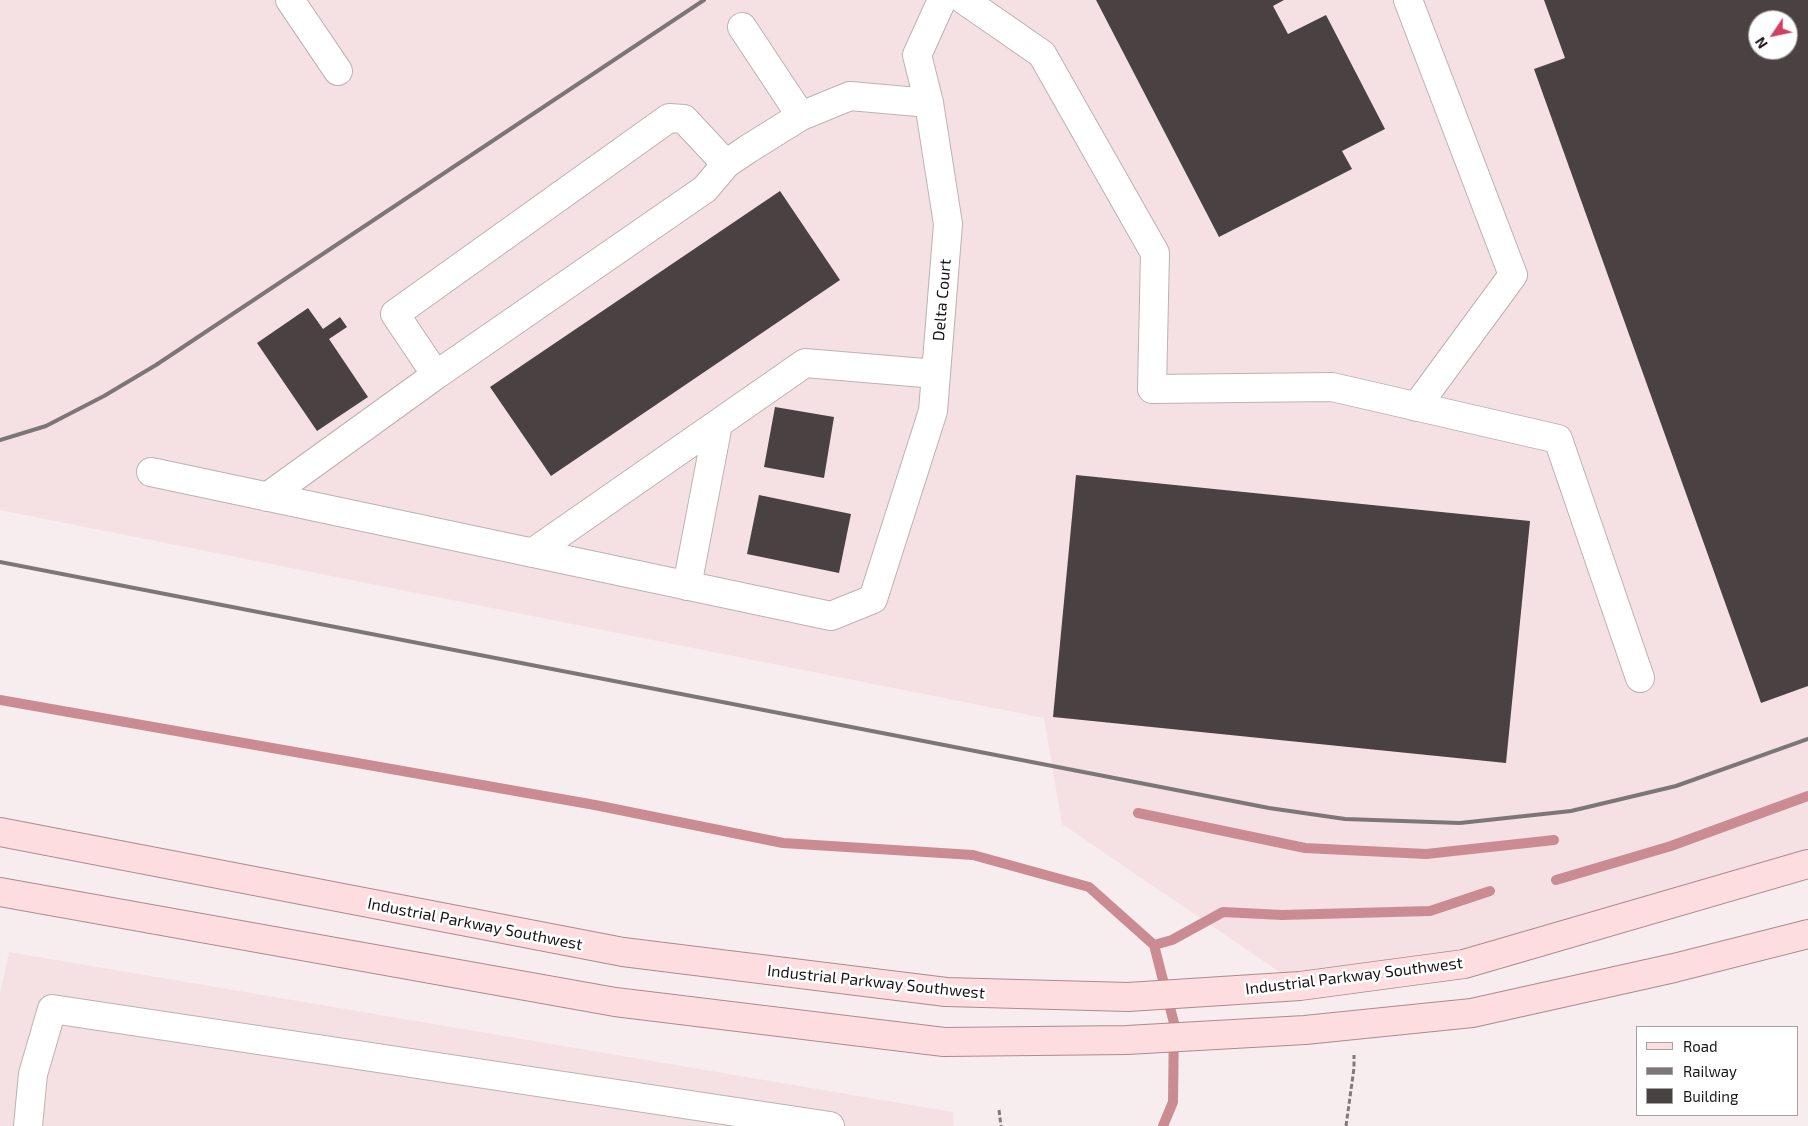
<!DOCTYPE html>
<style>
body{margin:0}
#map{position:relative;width:1808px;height:1126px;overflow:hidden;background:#f7edee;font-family:"Exo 2",sans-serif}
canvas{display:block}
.legend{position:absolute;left:1636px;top:1026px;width:162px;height:90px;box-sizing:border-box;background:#fff;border:1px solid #a3a1a2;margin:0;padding:6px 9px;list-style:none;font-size:15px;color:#191516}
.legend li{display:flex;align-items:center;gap:10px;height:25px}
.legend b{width:25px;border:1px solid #a3a1a2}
.north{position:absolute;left:1748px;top:10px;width:50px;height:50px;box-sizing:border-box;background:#fff;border:1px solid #a3a1a2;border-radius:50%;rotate:236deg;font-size:14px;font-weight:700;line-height:20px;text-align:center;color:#191516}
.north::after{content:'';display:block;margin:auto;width:18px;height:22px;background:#d04061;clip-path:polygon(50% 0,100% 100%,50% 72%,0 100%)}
</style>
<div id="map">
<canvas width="1808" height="1126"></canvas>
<ul class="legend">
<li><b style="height:6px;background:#fedde0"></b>Road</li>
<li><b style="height:6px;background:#7d7677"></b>Railway</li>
<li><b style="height:14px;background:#494142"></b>Building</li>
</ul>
<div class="north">N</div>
</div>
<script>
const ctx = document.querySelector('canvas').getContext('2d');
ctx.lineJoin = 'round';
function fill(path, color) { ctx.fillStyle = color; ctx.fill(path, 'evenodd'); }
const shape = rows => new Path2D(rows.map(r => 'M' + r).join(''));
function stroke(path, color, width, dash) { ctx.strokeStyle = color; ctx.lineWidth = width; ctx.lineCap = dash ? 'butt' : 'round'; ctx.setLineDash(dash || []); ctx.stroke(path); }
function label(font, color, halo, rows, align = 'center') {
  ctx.font = font + ' "Exo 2",sans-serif'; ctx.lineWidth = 5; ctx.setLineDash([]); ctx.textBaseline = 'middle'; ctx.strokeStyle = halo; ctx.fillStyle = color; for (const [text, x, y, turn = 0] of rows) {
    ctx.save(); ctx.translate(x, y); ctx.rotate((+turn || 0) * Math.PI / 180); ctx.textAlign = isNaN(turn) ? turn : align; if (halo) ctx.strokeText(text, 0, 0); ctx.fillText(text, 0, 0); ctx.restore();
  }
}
const built = shape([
 [0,0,1808,0,1808,864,1607,924,1300,986,1062,824,1044,718,0,510],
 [1758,20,1788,20,1788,50,1758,50],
 [9,952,953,1112,954,1126,0,1126,0,994]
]);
const stream = shape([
 [0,700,595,805,783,843,973,855,1089,887,1154,945,1174,1023,1173,1102,1163,1126],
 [1138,813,1305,848,1426,854,1554,840],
 [1556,880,1671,846,1808,796],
 [1154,945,1172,940,1223,912,1282,915,1430,911,1490,891]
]);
const building = shape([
 [1096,0,1284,0,1273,6,1288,34,1326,15,1385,129,1342,151,1352,169,1219,237],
 [1544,0,1808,0,1808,686,1761,703,1534,69,1565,58],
 [1758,20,1788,20,1788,50,1758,50],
 [780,191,840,280,551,476,490,387],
 [308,308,323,329,340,317,347,327,329,339,368,397,317,431,257,343],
 [775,407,834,417,824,478,764,467],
 [1076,475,1530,521,1506,763,1053,717],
 [759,495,851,514,839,573,747,554]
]);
const path = shape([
 [999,1110,1001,1126],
 [1346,1126,1354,1068,1354,1055]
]);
const minor = shape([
 [290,0,338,71],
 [964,0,1042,54,1155,253,1152,389,1332,387,1558,439,1640,678],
 [1408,0,1513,275,1416,407],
 [742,27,801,116,850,96,929,103],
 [726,164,684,119,669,118,395,314,436,375,705,189,726,164,748,149,801,116],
 [151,472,831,616,873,599,933,411,948,224,929,103,917,55,942,0],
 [267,497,436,375],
 [532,553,805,363,936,374],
 [687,586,718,424],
 [28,1126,33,1074,52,1009,830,1126]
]);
const major = shape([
 [0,832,623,952,946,992,1128,997,1300,986,1464,964,1808,864],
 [0,892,615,1002,944,1042,1127,1040,1305,1030,1472,1013,1674,968,1808,934]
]);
const rail = shape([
 [0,440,46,426,104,396,156,365,704,0],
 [0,562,1269,808,1345,819,1460,823,1571,811,1676,786,1808,739]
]);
const streetNames = [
 ["Delta Court",942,300,-85],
 ["Industrial Parkway Southwest",475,924,11],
 ["Industrial Parkway Southwest",1354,976,-7],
 ["Industrial Parkway Southwest",876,982,6]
];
fill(built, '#f5e1e3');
stroke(stream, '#cb8b93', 10);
fill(building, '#494142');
stroke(minor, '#bcb2b2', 30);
stroke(major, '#ad898c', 30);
stroke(path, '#817a7b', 3, [5, 2.5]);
stroke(minor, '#fff', 28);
stroke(major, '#fedde0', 28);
stroke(rail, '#7d7677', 4);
label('16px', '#191516', '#fff', streetNames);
</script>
